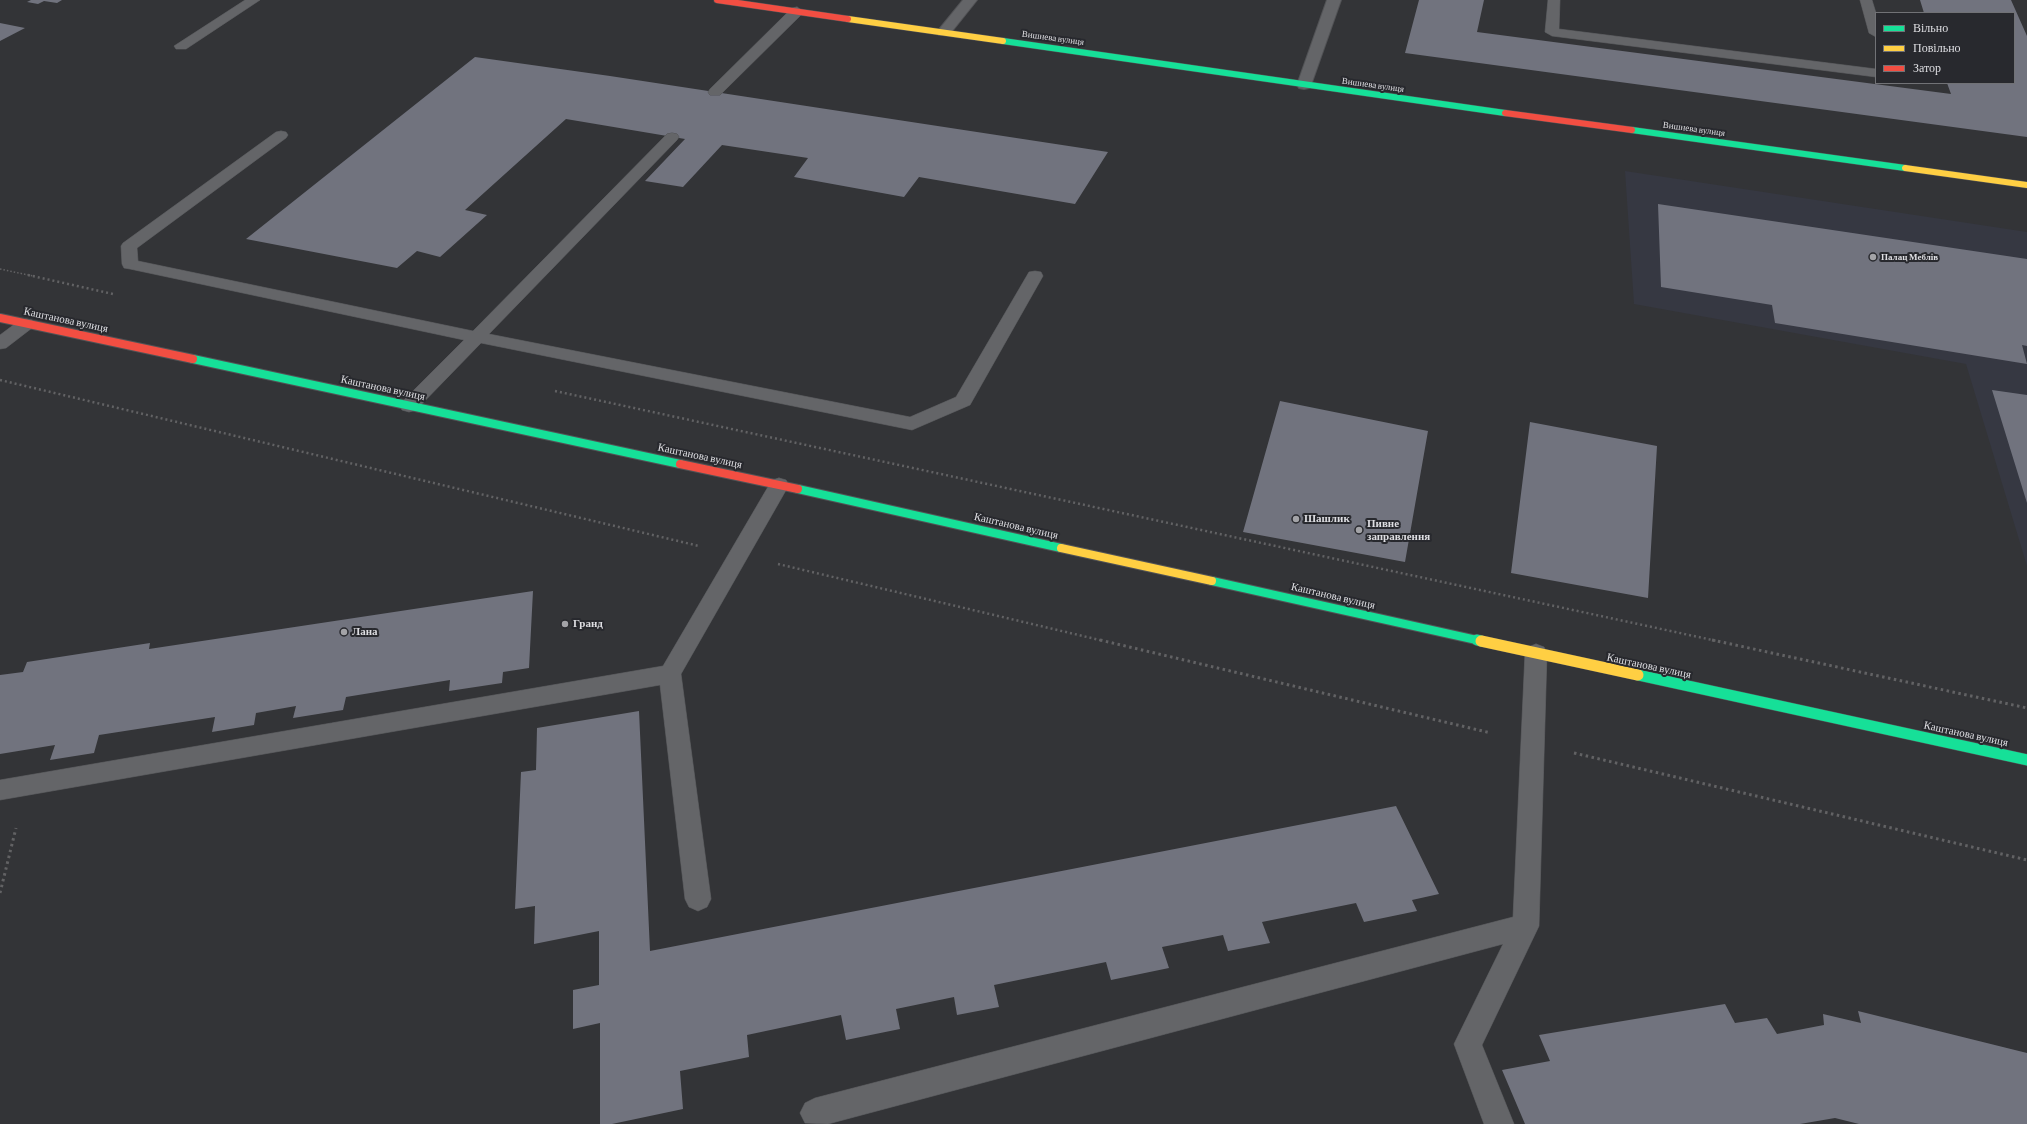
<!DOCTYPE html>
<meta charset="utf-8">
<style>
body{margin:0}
#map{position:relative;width:2027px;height:1124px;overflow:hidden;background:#333437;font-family:"Crimson Pro",serif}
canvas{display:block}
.legend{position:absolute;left:1875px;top:12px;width:140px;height:72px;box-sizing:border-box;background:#28292e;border:1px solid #717276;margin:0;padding:5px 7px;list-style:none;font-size:12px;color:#dfdfe3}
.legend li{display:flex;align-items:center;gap:8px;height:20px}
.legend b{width:20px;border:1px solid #717276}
</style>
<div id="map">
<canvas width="2027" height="1124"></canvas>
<ul class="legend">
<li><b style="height:5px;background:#16e098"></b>Вільно</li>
<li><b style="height:5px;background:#ffcf43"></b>Повільно</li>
<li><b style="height:5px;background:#f24e42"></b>Затор</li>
</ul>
</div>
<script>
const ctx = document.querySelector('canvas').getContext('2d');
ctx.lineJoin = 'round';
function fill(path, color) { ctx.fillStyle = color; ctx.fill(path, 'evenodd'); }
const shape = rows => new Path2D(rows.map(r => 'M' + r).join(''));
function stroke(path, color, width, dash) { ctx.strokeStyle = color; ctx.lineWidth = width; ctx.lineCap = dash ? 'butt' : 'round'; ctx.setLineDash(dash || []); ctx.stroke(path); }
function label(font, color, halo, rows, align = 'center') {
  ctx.font = font + ' "Crimson Pro",serif'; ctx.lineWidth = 4; ctx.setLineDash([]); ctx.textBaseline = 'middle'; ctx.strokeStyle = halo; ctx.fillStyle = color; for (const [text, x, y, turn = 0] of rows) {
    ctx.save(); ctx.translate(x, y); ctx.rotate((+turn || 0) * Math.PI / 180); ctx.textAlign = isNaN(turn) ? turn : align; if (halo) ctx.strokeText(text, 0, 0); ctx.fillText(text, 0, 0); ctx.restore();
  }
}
const built = shape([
 [1625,171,2027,232,2027,566,1966,364,1634,304]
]);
const building = shape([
 [31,0,62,0,57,3,44,1,38,4,27,2],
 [1419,0,1484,0,1477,32,1951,94,1947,83,2014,83,2014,13,1924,13,1920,0,2011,0,2027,36,2027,137,1405,53],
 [0,23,25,28,0,41],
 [475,57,610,76,1108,152,1075,204,919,177,904,197,794,177,808,158,722,145,683,187,645,181,685,139,566,119,465,210,487,215,440,257,417,251,397,268,246,239],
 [1658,204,2027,259,2027,346,2022,345,2027,364,1775,323,1772,305,1661,287],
 [1992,390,2027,395,2027,503],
 [1280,401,1428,431,1405,562,1243,532],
 [1530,422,1657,446,1648,598,1511,573],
 [533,591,529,668,503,672,502,683,449,691,450,680,346,697,343,710,293,718,296,706,256,713,254,725,212,732,215,717,99,735,94,753,50,760,55,745,0,754,0,675,23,672,27,662,150,643,149,649],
 [639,711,650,951,1396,806,1439,894,1412,900,1417,911,1364,922,1356,903,1262,922,1270,943,1228,951,1223,935,1162,947,1169,968,1111,980,1106,962,994,985,999,1007,957,1015,954,997,896,1009,900,1029,846,1040,841,1015,747,1035,749,1057,680,1071,683,1109,612,1124,600,1124,600,1023,573,1029,573,990,599,985,599,931,534,944,535,906,515,909,521,772,536,770,537,728],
 [1725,1004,1735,1023,1767,1018,1777,1034,1824,1025,1823,1014,1861,1023,1858,1011,2027,1053,2027,1124,1859,1124,1835,1118,1800,1124,1525,1124,1502,1070,1550,1061,1539,1035]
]);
const pathFar2 = shape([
 [0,269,33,276]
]);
const pathFar1 = shape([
 [28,275,113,294],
 [0,380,699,546],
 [555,391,1717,641],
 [778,564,1104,641]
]);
const path = shape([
 [1100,640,1491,733],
 [1712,640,2027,708],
 [1574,753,2027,860],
 [0,893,16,828]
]);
const lane = shape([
 [245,0,260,0,186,49,176,49,174,46,245,0],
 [1548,0,1560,0,1559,29,1876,69,1876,77,1552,36,1545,32,1548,0],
 [1860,0,1872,0,1876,13,1876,37,1869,33,1860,0],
 [797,7,803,11,802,14,720,95,710,95,708,92,710,89,792,8,797,7],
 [281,131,286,132,288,135,286,138,137,248,138,261,473,331,667,134,672,133,677,134,679,137,677,140,489,334,910,417,956,397,1029,272,1035,271,1041,272,1043,276,970,405,912,430,481,343,416,410,409,412,402,410,400,406,402,402,464,340,130,269,124,268,122,264,121,246,123,243,276,132,281,131],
 [26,319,32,320,35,324,32,328,6,348,0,349,0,335,20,320,26,319],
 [779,478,786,480,789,485,681,674,711,899,707,907,698,911,689,907,685,899,660,685,0,800,0,780,663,666,772,480,779,478],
 [1536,644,1544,647,1547,653,1539,926,1482,1045,1514,1124,1484,1124,1454,1044,1503,944,828,1124,805,1123,800,1113,805,1103,815,1098,1513,917,1525,653,1528,647,1536,644]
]);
const street = shape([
 [963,0,977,0,949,35,939,35,937,32,963,0],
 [1327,0,1341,0,1311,85,1309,88,1304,89,1299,88,1297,85,1327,0]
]);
const fastFar2 = shape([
 [1003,41,1505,113],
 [1632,130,1905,168]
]);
const fastFar1 = shape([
 [193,359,680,464],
 [798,489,1061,548],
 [1212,581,1481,641]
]);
const fast = shape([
 [1477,640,1481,641],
 [1638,675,2027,760]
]);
const slowFar2 = shape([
 [848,19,1003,41],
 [1905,168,2027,185]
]);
const slowFar1 = shape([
 [1061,548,1212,581]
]);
const slow = shape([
 [1481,641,1638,675]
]);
const jamFar1 = shape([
 [717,0,848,19],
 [1505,113,1632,130]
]);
const jam = shape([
 [0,318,193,359],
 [680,464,798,489]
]);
const markers = [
 [1873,257,4,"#a3a3a7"],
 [1296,519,4,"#a3a3a7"],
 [1359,530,4,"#a3a3a7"],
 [565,624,4,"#a3a3a7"],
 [344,632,4,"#a3a3a7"]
];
const farStreetnames = [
 ["Вишнева вулиця",1053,38,8],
 ["Вишнева вулиця",1373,85,8],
 ["Вишнева вулиця",1694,129,8]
];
const farPoinames = [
 ["Палац Меблів",1881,257]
];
const streetNames = [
 ["Каштанова вулиця",66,320,12],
 ["Каштанова вулиця",383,388,12],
 ["Каштанова вулиця",700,456,12],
 ["Каштанова вулиця",1016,526,13],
 ["Каштанова вулиця",1333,596,13],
 ["Каштанова вулиця",1649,666,12],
 ["Каштанова вулиця",1966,734,12]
];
const poiNames = [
 ["Шашлик",1304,519],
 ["Пивне",1367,524],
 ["заправлення",1367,537],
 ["Гранд",573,624],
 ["Лана",352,632]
];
fill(built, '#363842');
fill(building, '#71737e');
stroke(lane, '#525356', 1);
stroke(street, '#525356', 2);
stroke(fastFar2, '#525356', 7);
stroke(fastFar1, '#525356', 10);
stroke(fast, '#525356', 12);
stroke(slowFar2, '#525356', 7);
stroke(slowFar1, '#525356', 10);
stroke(slow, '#525356', 12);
stroke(jamFar1, '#525356', 7);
stroke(jam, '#525356', 10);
stroke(pathFar2, '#626264', 1.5, [1.5, 2]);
stroke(pathFar1, '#626264', 2.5, [2, 3]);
stroke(path, '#626264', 3, [2.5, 3.5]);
fill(lane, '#646568');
fill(street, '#646568');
stroke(fastFar2, '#16e098', 6);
stroke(fastFar1, '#16e098', 8);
stroke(fast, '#16e098', 11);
stroke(slowFar2, '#ffcf43', 6);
stroke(slowFar1, '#ffcf43', 8);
stroke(slow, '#ffcf43', 11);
stroke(jamFar1, '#f24e42', 6);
stroke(jam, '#f24e42', 8);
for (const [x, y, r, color] of markers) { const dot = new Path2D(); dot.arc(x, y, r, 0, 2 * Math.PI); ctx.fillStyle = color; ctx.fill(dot); stroke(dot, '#28292e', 1.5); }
label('9px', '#dfdfe3', '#28292e', farStreetnames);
label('bold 9px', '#dfdfe3', '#28292e', farPoinames, 'left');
label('11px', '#dfdfe3', '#28292e', streetNames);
label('bold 11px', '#dfdfe3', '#28292e', poiNames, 'left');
</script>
